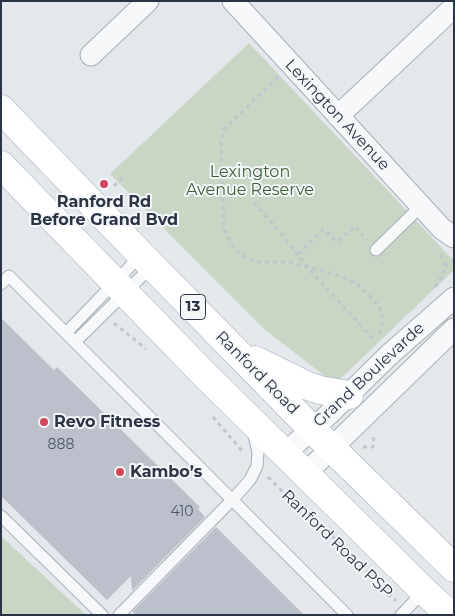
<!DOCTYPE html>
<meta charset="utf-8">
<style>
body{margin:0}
#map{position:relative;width:455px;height:616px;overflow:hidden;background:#e4e7ec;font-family:Montserrat,sans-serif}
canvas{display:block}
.frame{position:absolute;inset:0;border:2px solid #2b3445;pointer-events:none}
</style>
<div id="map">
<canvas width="455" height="616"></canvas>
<div class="frame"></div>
</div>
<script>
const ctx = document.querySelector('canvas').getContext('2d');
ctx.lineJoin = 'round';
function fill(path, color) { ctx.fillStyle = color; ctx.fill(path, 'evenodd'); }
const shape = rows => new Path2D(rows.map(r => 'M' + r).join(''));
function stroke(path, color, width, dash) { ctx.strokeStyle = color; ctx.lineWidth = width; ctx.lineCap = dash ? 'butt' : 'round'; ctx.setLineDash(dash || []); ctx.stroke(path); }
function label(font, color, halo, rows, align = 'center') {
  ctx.font = font + ' Montserrat,sans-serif'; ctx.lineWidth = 4; ctx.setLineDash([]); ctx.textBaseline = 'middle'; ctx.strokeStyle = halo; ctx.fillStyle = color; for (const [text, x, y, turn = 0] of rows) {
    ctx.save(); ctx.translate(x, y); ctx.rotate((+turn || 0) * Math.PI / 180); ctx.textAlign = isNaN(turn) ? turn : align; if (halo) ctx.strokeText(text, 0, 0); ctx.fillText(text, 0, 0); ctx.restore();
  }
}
const green = shape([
 [249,43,454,261,454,270,335,384,264,329,110,174],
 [1,536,86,615,1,615]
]);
const building = shape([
 [1,318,54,370,57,367,200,507,198,509,205,517,132,591,131,576,107,600,1,496],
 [216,527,304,615,134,615,133,611]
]);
const path = shape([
 [278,77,224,129,221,142,224,229,232,245,241,255,258,262,288,262,319,270,341,276,357,284,372,298,379,307,383,320,379,338],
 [114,186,124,176],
 [254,203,281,233,308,268,376,342],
 [298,254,324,229,337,242,355,226,367,240],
 [445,266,454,259],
 [435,287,443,275,445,266,440,252],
 [114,323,146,349],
 [213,417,243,452],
 [363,447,373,447,374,434],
 [268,477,282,491,300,504,371,575,379,586,396,601]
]);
const lane = shape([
 [376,250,421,206],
 [1,284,9,276,347,615],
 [66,333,141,255],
 [75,342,152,266],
 [1,516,102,615],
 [119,615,233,499,250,480,257,466,258,452,253,432],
 [401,615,424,591]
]);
const street = shape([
 [233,1,421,206,442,229,454,237],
 [91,55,148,1],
 [338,116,454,7],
 [285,453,328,415,389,355,454,298],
 [306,473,454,329]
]);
const primary = shape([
 [1,109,152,266,312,429,454,568],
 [1,165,204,374,424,591,450,615],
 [255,360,308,386,320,390,349,395]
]);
const markers = [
 [104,184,5,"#d1495b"],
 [44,422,5,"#d1495b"],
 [120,472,5,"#d1495b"]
];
const numberNames = [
 ["888",61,445],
 ["410",182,512]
];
const shields = [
 [193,307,25]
];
const shieldNames = [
 ["13",193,307]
];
const streetNames = [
 ["Lexington Avenue",337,115,47],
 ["Ranford Road",257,373,45],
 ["Grand Boulevarde",369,375,-43],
 ["Ranford Road PSP",337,544,44]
];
const parkNames = [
 ["Lexington",250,172],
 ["Avenue Reserve",250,190]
];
const poiNames = [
 ["Ranford Rd",104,202,"center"],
 ["Before Grand Bvd",104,220,"center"],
 ["Revo Fitness",54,422],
 ["Kambo’s",130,472]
];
fill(green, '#c9d6c5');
fill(building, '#bbc0ca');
stroke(lane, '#a9aeb7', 13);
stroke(street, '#a9aeb7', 23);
stroke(primary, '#a3abb8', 29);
stroke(path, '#c2c5cb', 3, [4, 4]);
stroke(lane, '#f7f8fa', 11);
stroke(street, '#f7f8fa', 21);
stroke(primary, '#fff', 28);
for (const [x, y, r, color] of markers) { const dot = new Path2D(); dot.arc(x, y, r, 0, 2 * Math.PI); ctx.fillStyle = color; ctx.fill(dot); stroke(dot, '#f4f6f9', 2); }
label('14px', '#4f5766', null, numberNames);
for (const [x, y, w] of shields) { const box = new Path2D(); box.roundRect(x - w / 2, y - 12.5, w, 25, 4); ctx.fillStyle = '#f4f6f9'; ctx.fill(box); stroke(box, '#2b3445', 1); }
label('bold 15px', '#2b3445', null, shieldNames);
label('16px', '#2b3445', '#f4f6f9', streetNames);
label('16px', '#3f6138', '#f4f6f9', parkNames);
label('bold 16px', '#2b3445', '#f4f6f9', poiNames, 'left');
</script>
